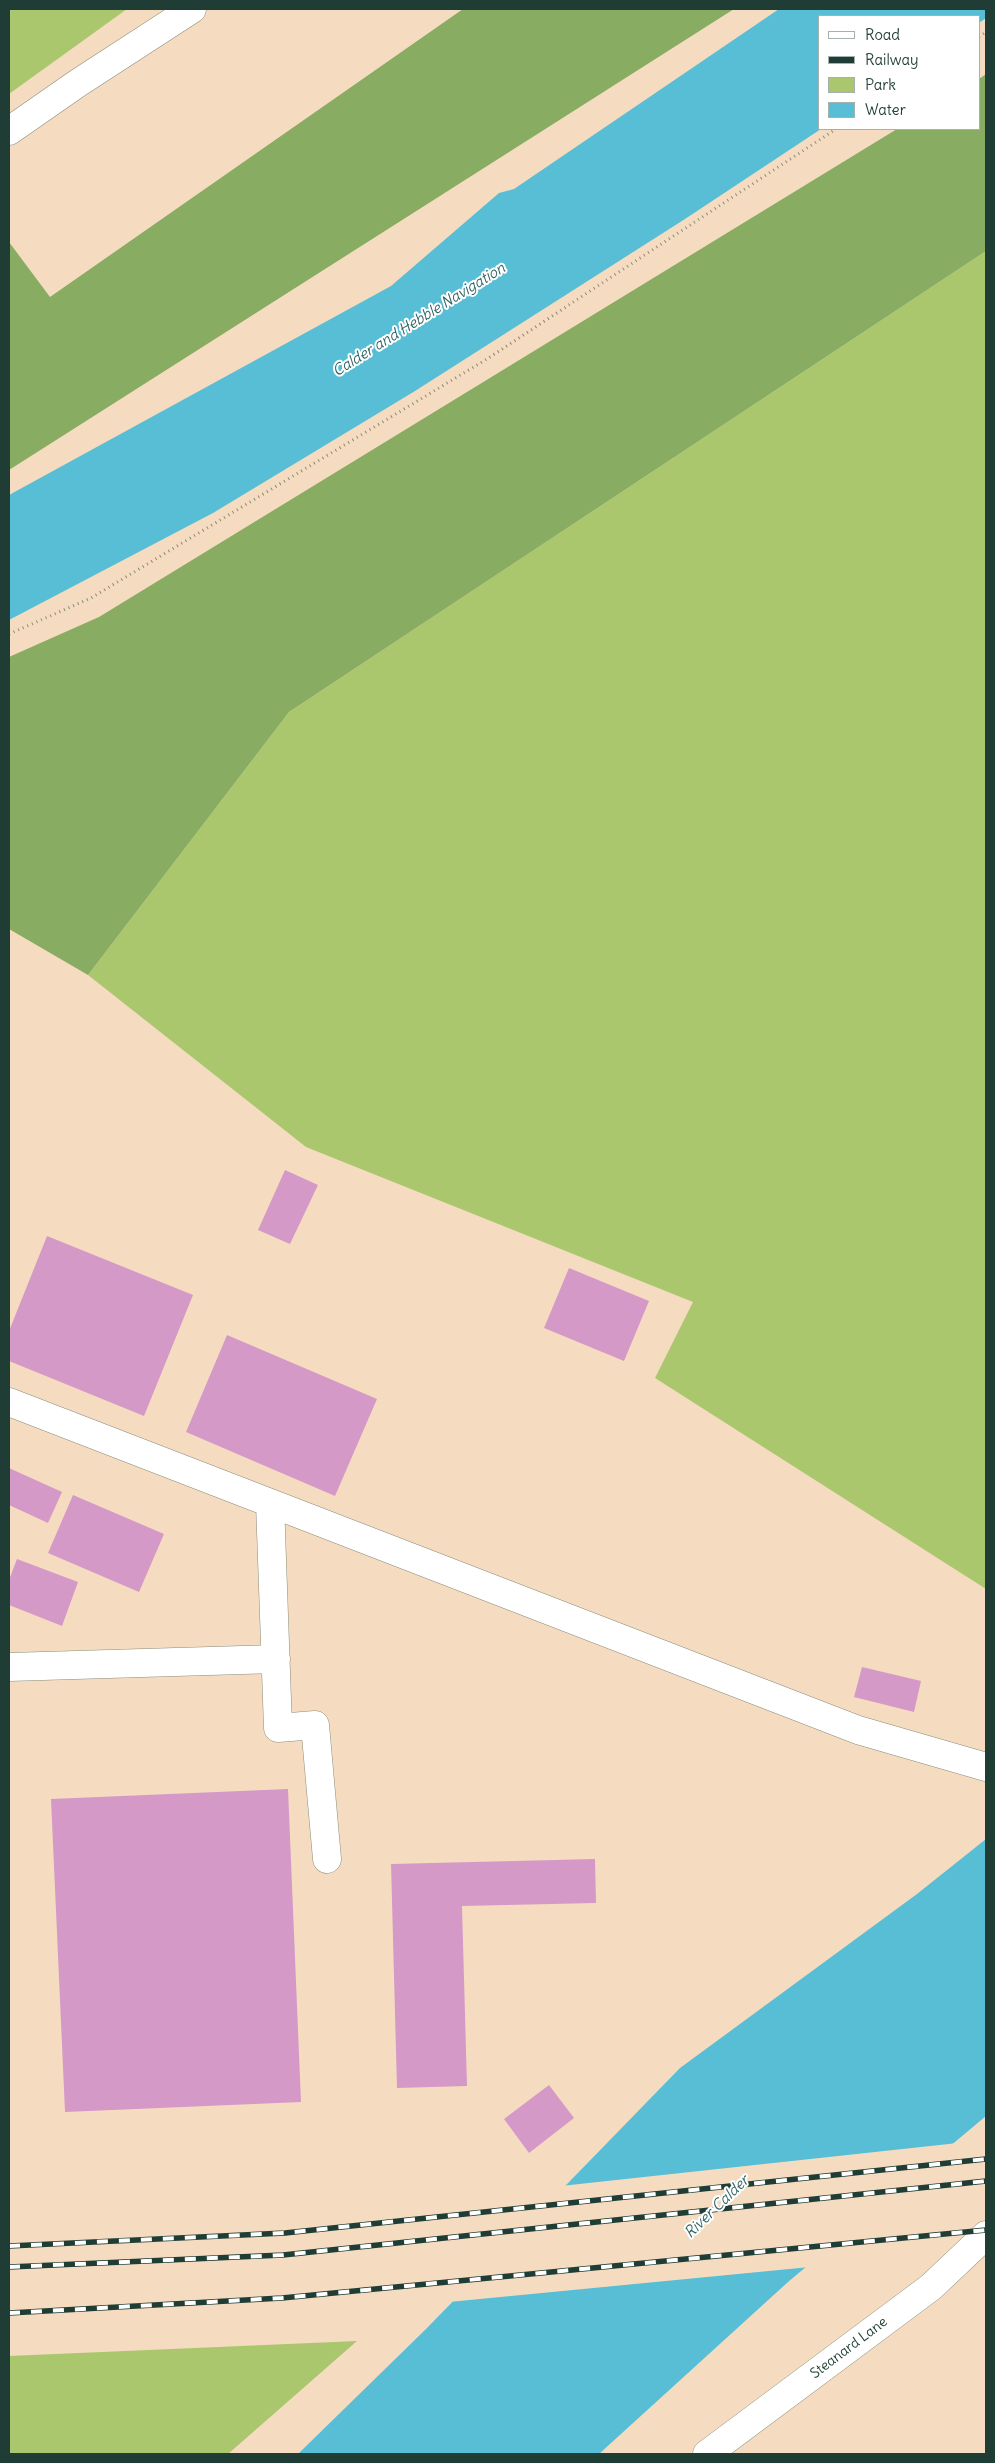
<!DOCTYPE html>
<style>
body{margin:0}
#map{position:relative;width:995px;height:2463px;overflow:hidden;background:#f5dcc1;font-family:Delius,sans-serif}
canvas{display:block}
.frame{position:absolute;inset:0;border:10px solid #1f3d34;pointer-events:none}
.legend{position:absolute;left:818px;top:15px;width:162px;height:115px;box-sizing:border-box;background:#fff;border:1px solid #a5b1ae;margin:0;padding:6px 9px;list-style:none;font-size:15px;color:#1f3d34}
.legend li{display:flex;align-items:center;gap:10px;height:25px}
.legend b{width:25px;border:1px solid #a5b1ae}
</style>
<div id="map">
<canvas width="995" height="2463"></canvas>
<div class="frame"></div>
<ul class="legend">
<li><b style="height:6px;background:#fff"></b>Road</li>
<li><b style="height:6px;background:#1f3d34"></b>Railway</li>
<li><b style="height:14px;background:#abc76e"></b>Park</li>
<li><b style="height:14px;background:#57bed5"></b>Water</li>
</ul>
</div>
<script>
const ctx = document.querySelector('canvas').getContext('2d');
ctx.lineJoin = 'round';
function fill(path, color) { ctx.fillStyle = color; ctx.fill(path, 'evenodd'); }
const shape = rows => new Path2D(rows.map(r => 'M' + r).join(''));
function stroke(path, color, width, dash) { ctx.strokeStyle = color; ctx.lineWidth = width; ctx.lineCap = dash ? 'butt' : 'round'; ctx.setLineDash(dash || []); ctx.stroke(path); }
function label(font, color, halo, rows, align = 'center') {
  ctx.font = font + ' Delius,sans-serif'; ctx.lineWidth = 4; ctx.setLineDash([]); ctx.textBaseline = 'middle'; ctx.strokeStyle = halo; ctx.fillStyle = color; for (const [text, x, y, turn = 0] of rows) {
    ctx.save(); ctx.translate(x, y); ctx.rotate((+turn || 0) * Math.PI / 180); ctx.textAlign = isNaN(turn) ? turn : align; if (halo) ctx.strokeText(text, 0, 0); ctx.fillText(text, 0, 0); ctx.restore();
  }
}
const green = shape([
 [9,9,127,9,9,94],
 [986,251,986,1589,655,1378,693,1302,306,1147,88,975,289,712],
 [357,2341,228,2454,9,2454,9,2356]
]);
const forest = shape([
 [463,9,734,9,9,470,9,242,50,297],
 [986,74,986,251,289,712,88,975,9,929,9,657,99,617,897,129,979,129,979,79]
]);
const water = shape([
 [779,9,986,9,986,18,979,23,979,16,819,16,819,129,821,129,685,219,415,391,213,513,9,620,9,495,391,286,499,193,514,189],
 [986,1839,986,2116,788,2282,599,2454,298,2454,427,2328,680,2068,917,1894]
]);
const pier = shape([
 [958,2143,810,2267,449,2302,561,2186]
]);
const building = shape([
 [285,1170,318,1185,290,1244,258,1230],
 [47,1236,193,1295,144,1416,9,1361,9,1331],
 [569,1268,649,1301,624,1361,544,1328],
 [227,1335,377,1399,335,1496,186,1432],
 [9,1468,62,1492,48,1523,9,1505],
 [73,1495,164,1534,139,1592,48,1553],
 [17,1559,78,1582,62,1626,9,1605,9,1580],
 [862,1667,921,1681,914,1712,854,1697],
 [288,1789,301,2102,65,2112,51,1799],
 [595,1859,596,1903,462,1906,467,2086,397,2088,391,1864],
 [549,2085,574,2118,529,2153,504,2119]
]);
const path = shape([
 [979,37,986,32],
 [9,634,91,598,487,359,836,129]
]);
const minor = shape([
 [9,131,78,83,192,9],
 [9,1402,858,1730,986,1767],
 [270,1503,278,1728,315,1725,327,1859],
 [9,1667,276,1659],
 [707,2454,931,2287,986,2235]
]);
const rail = shape([
 [9,2246,285,2233,986,2159],
 [9,2267,283,2255,986,2181],
 [9,2313,282,2298,986,2230]
]);
const streetNames = [
 ["Steanard Lane",849,2348,-37]
];
const waterNames = [
 ["Calder and Hebble Navigation",419,320,-32],
 ["River Calder",717,2207,-44]
];
fill(green, '#abc76e');
fill(forest, '#88ac61');
fill(water, '#57bed5');
fill(pier, '#f5dcc1');
fill(building, '#d499c7');
stroke(minor, '#8a8c7a', 29);
stroke(path, '#8a8c7a', 3, [1, 4]);
stroke(minor, '#fff', 28);
stroke(rail, '#1f3d34', 5.5);
stroke(rail, '#fff', 4, [11]);
label('14px', '#1f3d34', '#fff', streetNames);
label('italic 15px', '#306464', '#fff', waterNames);
</script>
